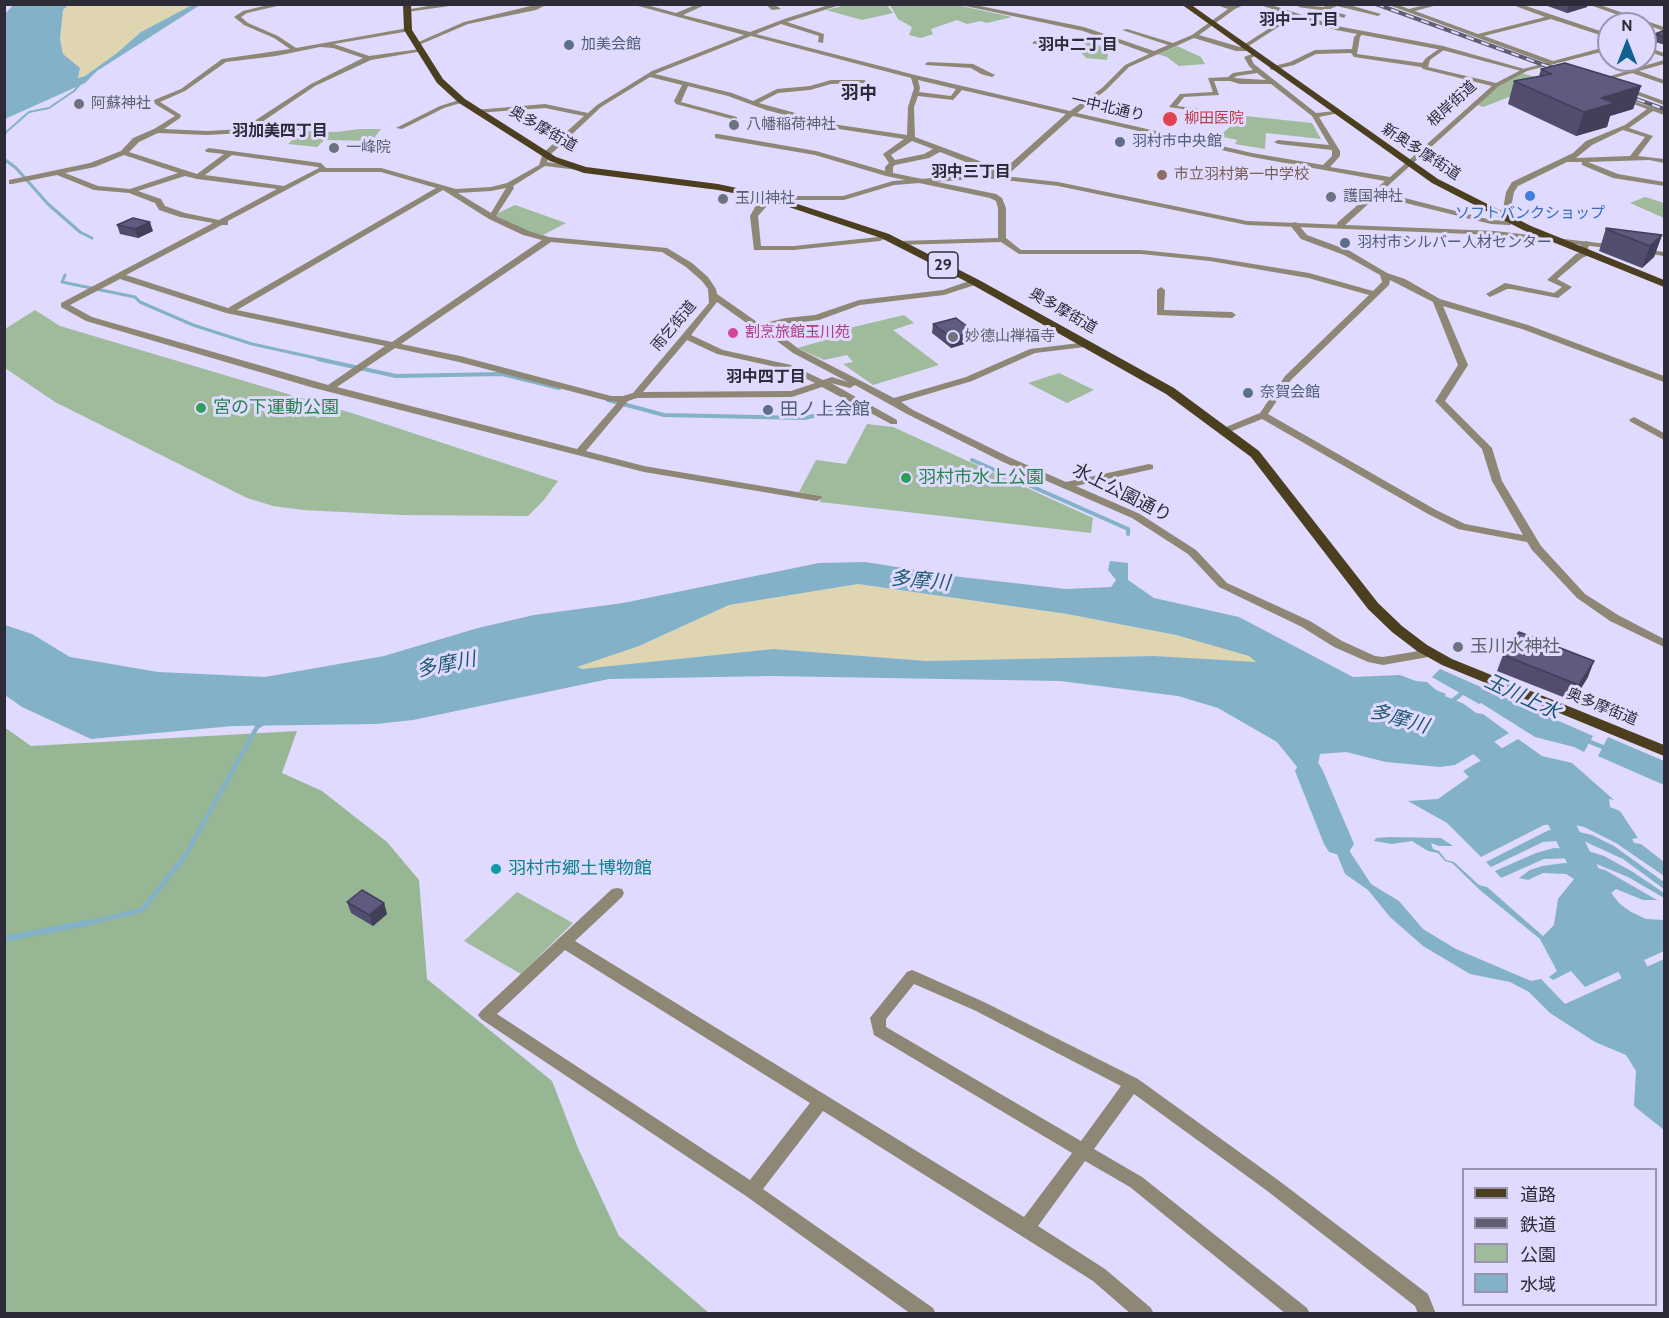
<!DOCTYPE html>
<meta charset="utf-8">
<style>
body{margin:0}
#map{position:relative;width:1669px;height:1318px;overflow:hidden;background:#dfdafe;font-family:Cabin,"Noto Sans JP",sans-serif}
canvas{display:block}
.frame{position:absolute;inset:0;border:6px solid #2d2b38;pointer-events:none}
.legend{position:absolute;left:1462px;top:1168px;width:195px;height:138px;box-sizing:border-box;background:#dfdafe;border:2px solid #9894af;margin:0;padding:8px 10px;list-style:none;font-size:18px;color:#2d2b38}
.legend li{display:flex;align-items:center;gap:12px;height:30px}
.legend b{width:30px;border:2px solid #9894af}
.north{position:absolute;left:1597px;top:12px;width:60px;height:60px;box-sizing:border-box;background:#dfdafe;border:2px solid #9894af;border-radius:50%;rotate:0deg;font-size:16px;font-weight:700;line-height:24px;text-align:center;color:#2d2b38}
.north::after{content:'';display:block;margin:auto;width:21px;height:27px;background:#106092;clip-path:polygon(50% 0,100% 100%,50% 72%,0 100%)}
</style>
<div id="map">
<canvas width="1669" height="1318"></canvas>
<div class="frame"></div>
<ul class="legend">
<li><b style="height:8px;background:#4c3f20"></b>道路</li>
<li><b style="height:8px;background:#605e71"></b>鉄道</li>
<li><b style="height:16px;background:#9fbb9c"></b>公園</li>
<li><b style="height:16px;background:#83b1c8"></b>水域</li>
</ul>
<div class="north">N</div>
</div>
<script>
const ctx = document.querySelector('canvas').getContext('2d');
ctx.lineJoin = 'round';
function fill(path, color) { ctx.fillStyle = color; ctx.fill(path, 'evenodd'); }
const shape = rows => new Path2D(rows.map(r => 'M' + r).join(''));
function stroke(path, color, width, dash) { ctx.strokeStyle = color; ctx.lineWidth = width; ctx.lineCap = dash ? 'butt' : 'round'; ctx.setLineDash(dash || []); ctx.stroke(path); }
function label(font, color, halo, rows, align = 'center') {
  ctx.font = font + ' Cabin,"Noto Sans JP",sans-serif'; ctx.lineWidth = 6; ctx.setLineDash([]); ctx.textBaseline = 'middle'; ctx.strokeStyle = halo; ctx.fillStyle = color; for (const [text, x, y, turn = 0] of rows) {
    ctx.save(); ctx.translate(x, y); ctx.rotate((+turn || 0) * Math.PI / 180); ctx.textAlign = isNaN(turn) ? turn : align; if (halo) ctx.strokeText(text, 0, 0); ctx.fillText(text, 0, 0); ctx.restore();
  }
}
const green = shape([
 [886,4,893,13,862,20,826,10,846,5],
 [890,5,957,5,1012,17,987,23,981,21,967,24,957,20,931,29,933,34,921,38,909,35,912,27,898,19],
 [1094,40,1108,54,1107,60,1086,58,1080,51,1091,50,1082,41],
 [1177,46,1201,57,1205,64,1179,66,1167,57,1157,54],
 [1521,73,1551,81,1483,107,1475,104,1500,85],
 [1236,115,1312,123,1321,139,1266,133,1265,149,1235,144,1237,140,1219,136,1230,127],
 [359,129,381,129,372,141,324,140,317,147,288,144,302,131,337,132],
 [1645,197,1664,203,1664,218,1630,203],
 [515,205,566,223,543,235,527,231,496,216,498,213],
 [35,310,60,326,355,414,558,481,544,500,528,516,402,515,303,510,273,506,247,498,55,402,5,368,5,329],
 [904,315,914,323,893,330,939,365,873,385,843,364,853,362,847,355,824,360,797,348,840,336,837,331],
 [1059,373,1094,390,1067,403,1028,383],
 [867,424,893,427,1093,518,1091,533,820,502,821,496,799,492,816,460,846,464],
 [517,892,573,923,521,974,464,941]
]);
const forest = shape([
 [4,727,31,746,297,731,282,773,322,791,387,842,419,880,427,979,552,1081,578,1148,619,1236,709,1313,5,1313]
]);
const sand = shape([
 [68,5,192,5,141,32,117,53,85,76,77,78,80,68,63,54,60,39,63,10],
 [858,584,1067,614,1176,635,1250,656,1257,663,1154,656,926,661,773,649,582,669,576,666,639,646,729,605]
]);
const water = shape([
 [13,5,68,5,63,10,60,39,63,54,80,68,78,78,85,76,117,53,141,32,192,5,200,5,97,71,85,83,5,119,5,14],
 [1110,561,1128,563,1128,580,1154,598,1239,617,1353,677,1400,675,1416,681,1427,682,1436,690,1446,694,1445,696,1464,704,1476,713,1483,714,1509,733,1455,765,1440,767,1386,762,1346,752,1320,754,1317,770,1301,772,1277,742,1218,708,1178,696,1060,681,771,676,609,679,413,720,376,724,233,726,91,739,22,707,5,695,5,625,32,634,70,657,158,672,265,677,384,656,478,628,534,615,623,603,819,563,865,562,961,577,1066,589,1111,587,1116,580,1108,570],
 [858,584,1067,614,1176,635,1249,656,1256,662,1154,656,926,661,773,649,582,669,577,667,639,646,729,605],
 [1440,669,1593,736,1584,752,1574,747,1535,737,1481,703,1479,704,1432,677],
 [1608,737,1664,761,1664,785,1598,756],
 [1518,739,1542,756,1572,763,1614,800,1609,799,1610,807,1620,811,1638,838,1632,839,1634,843,1641,844,1664,862,1664,876,1616,843,1584,827,1570,824,1544,825,1481,857,1447,823,1408,801,1438,799,1469,777,1463,771],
 [1567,829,1592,835,1614,846,1664,882,1664,889,1623,859,1586,842,1572,840,1543,842,1491,867,1486,862,1549,830],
 [1389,837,1441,838,1453,846,1439,846,1431,843,1433,849,1439,851,1446,860,1454,862,1479,885,1487,887,1543,936,1554,925,1558,899,1574,879,1566,874,1543,873,1528,880,1519,878,1530,870,1542,866,1564,863,1584,865,1605,870,1657,900,1643,900,1616,889,1611,893,1620,904,1631,912,1646,919,1664,920,1664,951,1585,987,1571,971,1553,980,1549,977,1557,971,1540,939,1481,891,1452,863,1445,861,1438,853,1428,851,1412,841,1392,844,1374,841,1376,838],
 [1333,844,1345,844,1371,884,1399,901,1423,929,1456,949,1531,981,1541,979,1565,1004,1664,959,1664,1130,1634,1106,1636,1071,1626,1055,1595,1042,1550,1013,1529,992,1510,982,1470,974,1423,946,1390,917,1368,890,1345,874],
 [1554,848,1582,849,1604,856,1633,872,1664,893,1664,898,1628,877,1582,858,1544,859,1501,878,1495,871,1536,853]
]);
const streamFar4 = shape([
 [4,134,29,112,49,108,74,91,82,82]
]);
const streamFar3 = shape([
 [4,159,16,168,48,204,80,232,92,238],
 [65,275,62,282,135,297,140,302,193,325,252,344,325,360]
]);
const streamFar2 = shape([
 [318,359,396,376,502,374,559,388],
 [608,400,664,415,805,418,859,405],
 [972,460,1128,529,1128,534]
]);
const streamFar1 = shape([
 [1451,702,1466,690],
 [1585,740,1608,749],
 [80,925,142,910,185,856,257,727,262,724]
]);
const stream = shape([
 [4,939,86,923]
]);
const river = shape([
 [1453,726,1484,733,1551,790,1567,807,1613,896,1609,904,1598,907,1587,904,1546,820,1531,804,1465,747,1443,741,1439,735,1443,729,1453,726],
 [1309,761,1319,764,1323,771,1354,844,1349,852,1339,855,1329,852,1324,844,1295,771,1299,764,1309,761],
 [1616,922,1627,925,1664,1001,1664,1047,1652,1044,1601,934,1605,925,1616,922]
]);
const minor = shape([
 [272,4,286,4,247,13,241,17,248,23,278,36,296,48,408,28,410,31,334,44,369,56,420,49,423,51,371,60,315,86,259,124,296,127,300,129,298,130,253,128,244,133,207,135,158,133,139,142,129,152,197,174,224,154,206,152,205,150,209,148,321,163,326,168,381,168,456,189,491,187,507,183,539,165,543,153,584,116,545,108,477,113,475,112,475,110,545,104,588,113,597,105,652,71,744,35,631,4,643,4,676,13,698,4,707,4,683,15,750,32,787,18,832,4,843,4,787,22,824,34,823,43,818,42,819,36,781,24,756,34,915,75,1070,111,1102,88,1125,65,1149,54,1105,38,1033,44,1033,42,1035,41,1097,36,1083,31,956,4,970,4,1084,27,1154,51,1168,45,1122,30,1127,29,1173,43,1192,35,1228,9,1214,4,1233,6,1246,4,1235,9,1199,35,1240,47,1292,14,1297,15,1247,47,1249,49,1246,51,1236,51,1194,38,1129,67,1106,90,1077,113,1252,153,1323,165,1332,156,1332,150,1278,144,1274,142,1278,140,1329,145,1312,116,1271,84,1240,84,1230,81,1214,81,1219,95,1184,97,1177,106,1207,110,1209,111,1209,113,1169,107,1180,94,1213,92,1208,78,1228,77,1233,73,1253,70,1249,66,1244,57,1254,53,1257,55,1251,58,1254,64,1316,113,1336,111,1339,113,1319,117,1340,151,1340,156,1330,167,1390,177,1492,86,1423,69,1421,67,1354,57,1351,53,1316,54,1294,65,1272,70,1270,69,1270,67,1290,62,1315,50,1352,49,1354,37,1360,31,1363,33,1360,37,1357,54,1422,63,1426,58,1443,46,1445,47,1445,49,1430,60,1428,67,1496,83,1523,69,1546,63,1386,4,1396,4,1409,9,1429,4,1441,4,1415,11,1478,34,1545,17,1510,4,1520,4,1609,34,1609,38,1551,19,1484,36,1553,61,1609,46,1609,50,1527,71,1499,86,1381,192,1491,220,1511,221,1511,225,1508,225,1491,224,1377,196,1343,227,1337,227,1337,223,1385,181,1252,157,1073,116,1003,179,997,179,976,166,940,152,929,158,895,165,893,167,893,173,996,194,1002,198,1006,208,1006,238,1021,250,1141,250,1210,257,1309,273,1373,291,1382,282,1380,275,1344,255,1301,239,1289,224,1296,222,1307,235,1350,251,1387,273,1405,279,1440,299,1528,325,1664,376,1664,382,1661,381,1522,329,1443,306,1468,365,1445,401,1492,448,1502,481,1541,546,1585,594,1618,615,1664,639,1664,647,1610,621,1577,598,1532,550,1527,542,1458,529,1428,514,1262,419,1227,433,1221,433,1221,429,1260,413,1285,376,1369,295,1308,278,1210,261,1141,254,1019,254,1001,242,897,245,896,243,900,241,998,238,998,208,996,201,990,198,886,176,815,155,715,138,715,134,718,134,816,151,885,171,885,167,889,163,883,154,904,139,839,129,766,110,728,96,688,86,681,102,737,117,737,119,735,120,676,104,674,101,682,85,650,77,601,107,549,156,547,162,575,166,579,168,578,170,545,166,513,186,514,188,496,216,529,231,549,237,667,248,692,263,708,277,716,289,717,294,760,324,786,318,815,315,859,300,943,290,972,280,978,280,978,284,944,295,860,305,819,320,786,324,771,328,799,349,894,398,966,377,1030,349,1088,342,1088,346,1085,347,1035,353,972,381,901,402,913,410,1011,458,1066,482,1149,464,1153,465,1153,469,1076,486,1140,514,1196,550,1227,583,1310,621,1342,641,1375,656,1383,657,1430,649,1434,650,1436,653,1434,656,1383,665,1368,662,1334,647,1302,627,1219,587,1188,554,1132,518,1003,462,907,414,855,385,850,388,831,383,897,420,897,424,891,424,822,387,792,397,637,398,628,401,586,451,644,466,821,496,822,498,817,501,644,472,314,388,86,321,61,307,61,303,213,223,180,217,159,210,155,203,129,193,94,190,57,175,12,184,9,184,9,180,90,163,121,151,133,138,154,129,175,116,155,104,154,100,181,89,222,59,290,49,274,38,244,25,234,17,243,11,272,4],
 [751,36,911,78,914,88,908,107,907,135,839,125,759,103,778,93,810,90,831,84,866,83,866,81,864,80,831,80,810,86,777,89,753,101,732,93,655,74,751,36],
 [320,47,333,48,363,58,311,84,242,129,207,131,164,129,180,118,181,115,160,102,185,91,226,62,276,56,320,47],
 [1257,73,1266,80,1234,78,1237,76,1257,73],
 [918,80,956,89,951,96,919,92,920,88,918,80],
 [962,90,1066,114,1000,173,982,162,915,137,914,107,918,96,953,100,962,90],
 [912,141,933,149,924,154,895,160,891,155,912,141],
 [124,155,178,173,130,189,98,186,65,173,95,167,124,155],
 [232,155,318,167,319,168,284,186,205,175,232,155],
 [320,172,381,172,436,188,228,308,126,275,222,225,228,225,228,221,320,172],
 [185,176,197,179,277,189,219,220,185,213,165,206,161,199,138,191,185,176],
 [506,188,491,213,458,193,491,191,506,188],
 [443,190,489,219,523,235,542,240,392,342,237,310,443,190],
 [551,242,662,252,686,267,702,281,708,289,709,303,633,393,623,396,611,396,460,356,401,344,551,242],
 [120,279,226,313,385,346,328,385,92,317,70,305,120,279],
 [1390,280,1433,302,1458,365,1435,401,1482,449,1492,481,1523,535,1465,524,1436,510,1268,414,1291,380,1389,285,1390,280],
 [717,302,755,329,762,330,793,353,848,382,832,377,823,380,791,365,723,350,691,335,717,302],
 [687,340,717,354,785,369,815,383,791,391,643,392,687,340],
 [395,348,459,362,608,401,618,402,577,449,337,387,395,348],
 [441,4,464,4,407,12,404,10,441,4],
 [539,4,548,4,536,10,468,24,419,45,414,44,464,22,539,4],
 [765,4,774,4,781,9,772,10,765,4],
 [1330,4,1346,4,1381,14,1378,16,1337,6,1328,10,1346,15,1344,18,1319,10,1298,7,1301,5,1323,7,1330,4],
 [1664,32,1664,36,1645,41,1645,37,1664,32],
 [1645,46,1664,53,1664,57,1645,50,1645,46],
 [1664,60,1664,64,1639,71,1664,80,1664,84,1632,73,1600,82,1597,80,1664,60],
 [928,62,973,64,995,75,992,77,981,74,971,68,926,65,925,64,928,62],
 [1623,86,1664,101,1664,105,1621,89,1620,88,1623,86],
 [1620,97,1664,111,1664,115,1653,111,1629,128,1653,136,1638,156,1664,159,1664,163,1649,160,1588,162,1618,174,1664,182,1664,186,1613,178,1582,165,1582,162,1567,162,1518,186,1514,192,1510,212,1495,216,1495,212,1503,209,1506,192,1512,182,1573,153,1586,141,1625,125,1647,109,1620,99,1620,97],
 [1623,130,1645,137,1630,156,1576,158,1592,145,1623,130],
 [462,99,465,101,464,102,444,108,402,129,396,128,440,106,462,99],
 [767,196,774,198,758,216,761,246,794,246,878,237,885,234,889,236,880,241,794,250,754,250,750,216,755,207,767,196],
 [1586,241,1593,243,1588,247,1589,255,1582,258,1557,279,1572,287,1558,298,1511,289,1507,289,1490,297,1486,294,1505,283,1554,293,1562,287,1547,280,1576,254,1582,252,1580,246,1586,241],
 [1161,287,1165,290,1164,310,1232,312,1236,315,1232,318,1157,315,1157,290,1161,287],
 [1634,417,1664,433,1664,440,1631,422,1629,420,1634,417],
 [617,888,622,889,624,893,622,897,575,941,1024,1217,1072,1153,874,1035,870,1018,873,1014,907,972,912,970,917,972,984,1002,1138,1079,1278,1180,1428,1294,1436,1314,1418,1314,1415,1306,1266,1190,1134,1094,1094,1149,1142,1177,1307,1308,1310,1314,1286,1314,1130,1187,1085,1161,1038,1226,1105,1269,1151,1308,1154,1314,1131,1314,1093,1281,823,1111,763,1189,933,1308,936,1314,911,1314,746,1196,481,1019,478,1015,481,1011,612,889,617,888],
 [565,950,810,1103,750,1180,497,1014,565,950],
 [914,984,974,1010,1121,1086,1081,1141,886,1027,886,1019,914,984]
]);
const tertiary = shape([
 [1257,4,1268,4,1337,26,1443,46,1528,70,1525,72,1442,50,1336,30,1257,4],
 [1587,4,1597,4,1664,27,1664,31,1587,4],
 [986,174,1058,182,1247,221,1495,231,1616,245,1620,247,1616,249,1495,235,1247,225,1058,186,986,178,894,185,844,200,770,200,766,198,770,196,843,196,893,181,986,174],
 [1636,248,1664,252,1664,256,1636,252,1636,248]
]);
const primary = shape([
 [403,4,411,4,412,30,443,79,465,99,556,157,586,167,718,184,770,195,889,234,979,280,1174,388,1259,451,1378,603,1402,626,1427,645,1452,659,1664,745,1664,756,1442,665,1417,651,1392,632,1368,609,1251,457,1166,394,971,284,881,238,768,200,718,190,584,173,550,161,459,103,437,83,404,30,403,4],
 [1181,4,1190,4,1438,179,1531,226,1664,280,1664,287,1523,230,1432,183,1181,4]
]);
const rail = shape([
 [1376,4,1566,73],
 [1622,94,1664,109]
]);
const wall = shape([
 [1542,4,1588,4,1587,7,1567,13],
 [1665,30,1665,45,1652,41,1655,34],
 [1541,69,1641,86,1633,109,1610,116,1607,127,1576,136,1508,104,1514,81,1539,76],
 [117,225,153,231,138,238,120,234],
 [1606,228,1662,235,1654,257,1642,268,1599,251],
 [933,324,975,332,974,341,951,348,932,333],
 [1503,655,1588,677,1573,701,1497,671],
 [347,902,384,903,387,914,373,926,351,913]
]);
const shadedWall = shape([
 [1569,4,1588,4,1587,7,1567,13],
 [1641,86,1633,109,1610,116,1607,127,1576,136,1584,112,1601,98],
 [150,222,153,231,138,238,135,229],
 [1662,235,1654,257,1642,268,1650,246],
 [975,332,974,341,951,348,952,338],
 [1594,661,1588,677,1573,701,1579,685],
 [384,903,387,914,373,926,369,915]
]);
const building = shape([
 [1665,30,1665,37,1655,34,1665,30],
 [1565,63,1641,86,1601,98,1615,103,1584,112,1514,81,1552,74,1541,69,1565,63],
 [133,218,150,222,135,229,117,225,133,218],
 [1606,228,1662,235,1650,246,1606,229,1606,228],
 [956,318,975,332,952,338,933,324,956,318],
 [1519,632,1594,661,1579,685,1503,655,1519,632],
 [362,890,384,903,369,915,347,902,362,890]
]);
const markers = [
 [569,45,6,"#5c6f8a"],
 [79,104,6,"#6b7280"],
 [1170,119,8,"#e0444e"],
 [734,125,6,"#6b7280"],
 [1120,142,6,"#5c6f8a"],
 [334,148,6,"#6b7280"],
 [1162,175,6,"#8d6e63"],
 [1530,196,6,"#3f7fe0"],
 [1331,197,6,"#6b7280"],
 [723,199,6,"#6b7280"],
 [1345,243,6,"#5c6f8a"],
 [733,333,6,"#d1479c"],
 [953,337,6,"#6b7280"],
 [1248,393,6,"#5c6f8a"],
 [201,408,6,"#2e9e5b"],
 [768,410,6,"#5c6f8a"],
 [906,478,6,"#2e9e5b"],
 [1458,647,6,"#6b7280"],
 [496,869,6,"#0f9aa8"]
];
const farServicenames = [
 ["加美会館",581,45],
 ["羽村市中央館",1132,142],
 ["羽村市シルバー人材センター",1357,243],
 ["奈賀会館",1260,393]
];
const farWorshipnames = [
 ["阿蘇神社",91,104],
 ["八幡稲荷神社",746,125],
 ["一峰院",346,148],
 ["護国神社",1343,197],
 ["玉川神社",735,199],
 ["妙德山禅福寺",965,337]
];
const farStreetnames = [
 ["根岸街道",1452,104,-42],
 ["一中北通り",1108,108,13],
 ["奥多摩街道",543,129,30],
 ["新奥多摩街道",1421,152,33],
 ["奥多摩街道",1063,311,30],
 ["雨乞街道",674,326,-50],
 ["奥多摩街道",1602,707,22]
];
const farHealthnames = [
 ["柳田医院",1184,119]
];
const farEducationnames = [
 ["市立羽村第一中学校",1174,175]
];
const farShopnames = [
 ["ソフトバンクショップ",1530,214]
];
const farHotelnames = [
 ["割烹旅館玉川苑",745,333]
];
const farNeighbourhoodnames = [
 ["羽中一丁目",1299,20],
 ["羽中二丁目",1078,45],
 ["羽加美四丁目",280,131],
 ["羽中三丁目",971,172],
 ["羽中四丁目",766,377]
];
const shields = [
 [943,265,30]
];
const shieldNames = [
 ["29",943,265]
];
const farQuarternames = [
 ["羽中",859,94]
];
const leisureNames = [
 ["宮の下運動公園",213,408],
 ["羽村市水上公園",918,478]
];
const serviceNames = [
 ["田ノ上会館",780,410]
];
const streetNames = [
 ["水上公園通り",1122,493,27]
];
const worshipNames = [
 ["玉川水神社",1470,647]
];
const cultureNames = [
 ["羽村市郷土博物館",508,869]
];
const waterNames = [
 ["多摩川",920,581,5],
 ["多摩川",446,665,-11],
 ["玉川上水",1522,697,25],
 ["多摩川",1399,719,16]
];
fill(green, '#9fbb9c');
fill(forest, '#97b693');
fill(sand, '#dfd6b1');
fill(water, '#83b1c8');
stroke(streamFar4, '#83b1c8', 2);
stroke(streamFar3, '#83b1c8', 3);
stroke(streamFar2, '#83b1c8', 4);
stroke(streamFar1, '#83b1c8', 4.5);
stroke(stream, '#83b1c8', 6);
fill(river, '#83b1c8');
fill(minor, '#8e8775');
fill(tertiary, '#8e8775');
fill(primary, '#4c3f20');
stroke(rail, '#605e71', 4);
stroke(rail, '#dfdafe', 2, [8]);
fill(wall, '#524d6d');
fill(shadedWall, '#423f59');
fill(building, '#5f5a7f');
stroke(building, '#423f59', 1.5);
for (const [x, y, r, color] of markers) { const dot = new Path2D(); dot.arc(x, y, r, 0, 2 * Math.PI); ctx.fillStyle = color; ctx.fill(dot); stroke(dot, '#dfdafe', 2); }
label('15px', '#4e5e75', '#dfdafe', farServicenames, 'left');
label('15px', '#5b616d', '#dfdafe', farWorshipnames, 'left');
label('15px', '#2d2b38', '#dfdafe', farStreetnames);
label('15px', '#be3a42', '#dfdafe', farHealthnames, 'left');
label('15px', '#785e54', '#dfdafe', farEducationnames, 'left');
label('15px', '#366cbe', '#dfdafe', farShopnames);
label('15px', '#b23c85', '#dfdafe', farHotelnames, 'left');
label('bold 16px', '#2d2b38', '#dfdafe', farNeighbourhoodnames);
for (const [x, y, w] of shields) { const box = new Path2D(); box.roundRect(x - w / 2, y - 13, w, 26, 4.5); ctx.fillStyle = '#dfdafe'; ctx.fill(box); stroke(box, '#2d2b38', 1.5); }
label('bold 16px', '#2d2b38', null, shieldNames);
label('bold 18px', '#2d2b38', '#dfdafe', farQuarternames);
label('18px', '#27864d', '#dfdafe', leisureNames, 'left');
label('18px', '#4e5e75', '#dfdafe', serviceNames, 'left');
label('18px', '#2d2b38', '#dfdafe', streetNames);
label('18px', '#5b616d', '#dfdafe', worshipNames, 'left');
label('18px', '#0d838f', '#dfdafe', cultureNames, 'left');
label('italic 20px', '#1f5971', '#dfdafe', waterNames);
</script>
